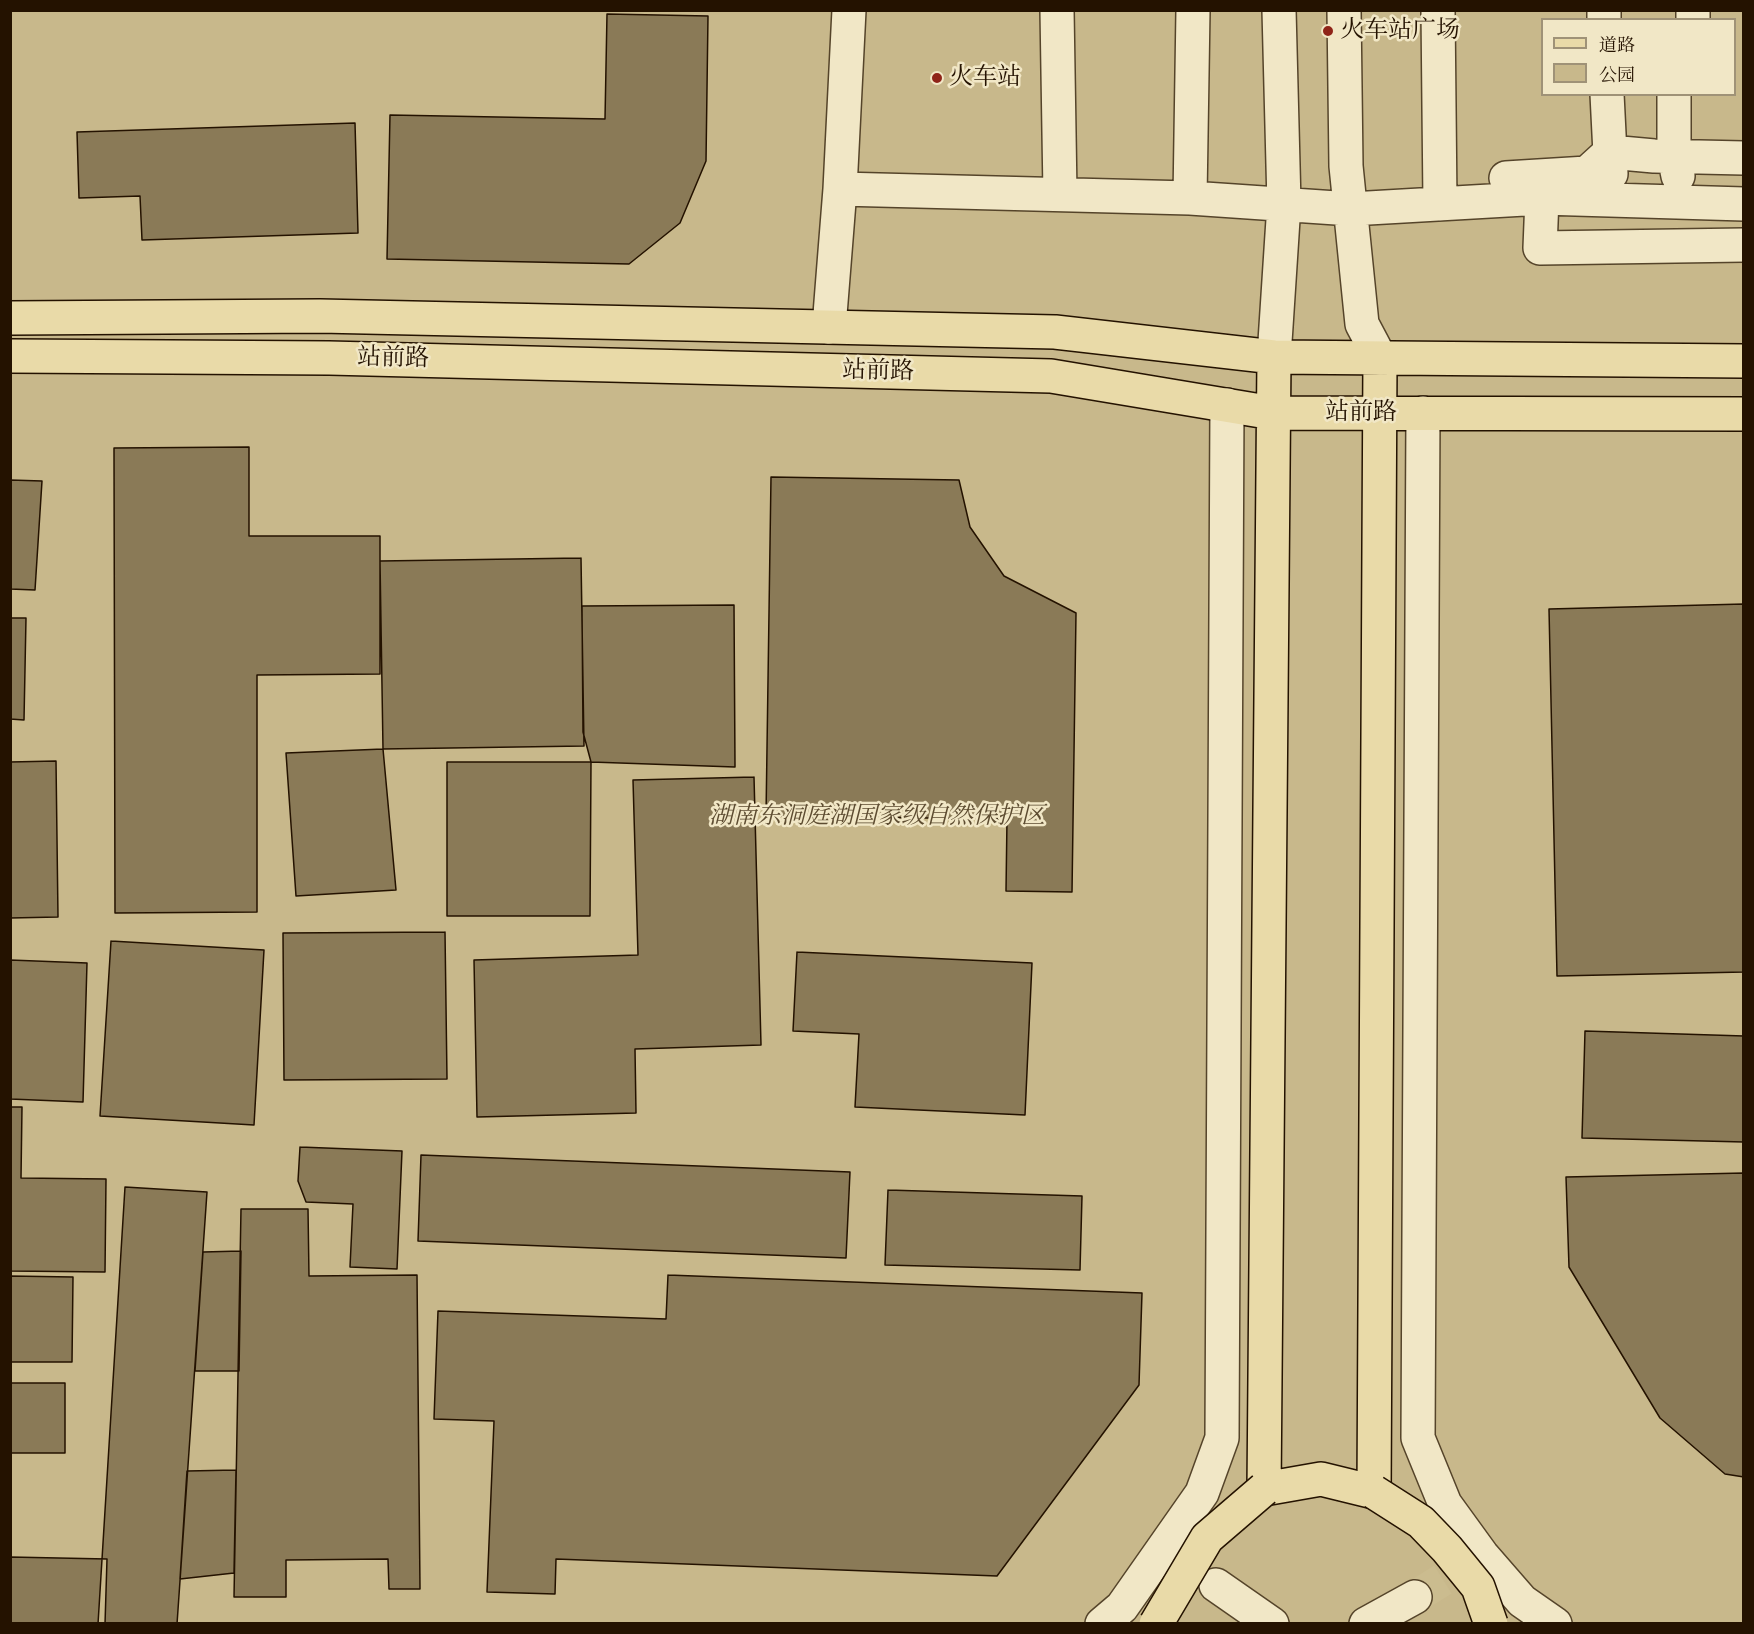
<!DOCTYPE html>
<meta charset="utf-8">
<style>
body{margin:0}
#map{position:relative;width:1754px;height:1634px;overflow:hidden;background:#e9daa8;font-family:"Libre Bodoni","Noto Serif SC",serif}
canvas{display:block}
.frame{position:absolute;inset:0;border:12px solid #241200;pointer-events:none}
.legend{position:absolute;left:1541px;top:18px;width:195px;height:78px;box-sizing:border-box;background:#f1e7c6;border:2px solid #9f9277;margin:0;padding:8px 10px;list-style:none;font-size:18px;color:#241200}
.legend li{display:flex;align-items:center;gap:12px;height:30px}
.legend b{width:30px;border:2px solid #9f9277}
</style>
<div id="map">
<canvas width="1754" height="1634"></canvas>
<div class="frame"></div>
<ul class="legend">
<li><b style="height:8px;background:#e9daa8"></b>道路</li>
<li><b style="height:16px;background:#c8b88b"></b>公园</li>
</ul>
</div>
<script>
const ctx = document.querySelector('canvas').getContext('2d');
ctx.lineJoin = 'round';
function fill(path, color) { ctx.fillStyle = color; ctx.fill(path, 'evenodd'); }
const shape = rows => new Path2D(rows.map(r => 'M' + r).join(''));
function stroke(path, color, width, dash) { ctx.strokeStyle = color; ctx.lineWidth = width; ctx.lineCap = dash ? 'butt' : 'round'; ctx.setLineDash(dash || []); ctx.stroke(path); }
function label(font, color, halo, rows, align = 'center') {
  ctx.font = font + ' "Libre Bodoni","Noto Serif SC",serif'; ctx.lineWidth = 5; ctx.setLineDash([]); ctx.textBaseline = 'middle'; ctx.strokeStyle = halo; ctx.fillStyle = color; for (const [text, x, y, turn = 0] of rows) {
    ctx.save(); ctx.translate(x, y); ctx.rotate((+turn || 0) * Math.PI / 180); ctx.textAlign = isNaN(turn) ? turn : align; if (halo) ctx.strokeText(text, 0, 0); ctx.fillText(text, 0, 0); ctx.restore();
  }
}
const green = shape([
 [11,11,1743,11,1743,1623,11,1624],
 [1542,20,1734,20,1734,94,1542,94]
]);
const building = shape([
 [607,14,708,16,706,161,680,223,629,264,387,259,390,115,605,119,607,14],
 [355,123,358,233,142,240,140,196,79,198,77,132,355,123],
 [249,447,249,536,380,536,380,674,257,675,257,912,115,913,114,448,249,447],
 [771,477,959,480,970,527,1004,576,1076,613,1072,892,1006,891,1007,819,766,816,771,477],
 [10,480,42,481,35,590,10,589,10,480],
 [581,558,584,746,383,749,380,561,581,558],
 [1744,604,1744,972,1557,976,1549,609,1744,604],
 [734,605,735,767,591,762,583,732,582,606,734,605],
 [10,618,26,618,24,720,10,719,10,618],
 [383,749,396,890,296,896,286,753,383,749],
 [56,761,58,917,10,918,10,762,56,761],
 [447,762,591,762,590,916,447,916,447,762],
 [754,777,761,1045,635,1049,636,1113,477,1117,474,960,638,955,633,780,754,777],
 [445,932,447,1079,284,1080,283,933,445,932],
 [111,941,264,950,254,1125,100,1116,111,941],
 [797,952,1032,963,1025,1115,855,1107,859,1034,793,1031,797,952],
 [10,960,87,963,83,1102,10,1099,10,960],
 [1585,1031,1744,1036,1744,1142,1582,1138,1585,1031],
 [10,1107,22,1107,21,1178,106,1179,105,1272,10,1271,10,1107],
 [300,1147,402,1151,397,1269,350,1267,353,1204,306,1202,298,1181,300,1147],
 [421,1155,850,1172,846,1258,418,1241,421,1155],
 [1744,1173,1744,1477,1725,1474,1660,1418,1569,1267,1566,1177,1744,1173],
 [125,1187,207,1192,177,1624,98,1624,125,1187],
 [888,1190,1082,1196,1080,1270,885,1265,888,1190],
 [241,1209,308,1209,309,1276,417,1275,420,1589,389,1589,388,1559,286,1560,286,1597,234,1597,241,1209],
 [241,1251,239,1371,195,1371,203,1252,241,1251],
 [668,1275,1142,1293,1139,1385,997,1576,556,1559,555,1594,487,1592,494,1421,434,1419,438,1311,666,1319,668,1275],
 [10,1276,73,1277,72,1362,10,1362,10,1276],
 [10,1383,65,1383,65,1453,10,1453,10,1383],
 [236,1470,234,1573,180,1579,187,1471,236,1470],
 [10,1557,107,1559,105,1624,10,1624,10,1557]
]);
const minorTunnel = shape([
 [1415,1597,1482,1555]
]);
const minor = shape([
 [1057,10,1060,194],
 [1344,10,1346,166,1362,324,1380,358],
 [1438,10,1440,204],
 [1604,10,1604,20],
 [1693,10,1693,20],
 [1607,94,1611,174],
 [1674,94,1674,156,1678,176],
 [1506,178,1587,173,1610,152,1654,156,1744,158],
 [840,189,1190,198,1351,209,1542,198,1744,204],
 [1190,198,1193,10],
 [1542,198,1540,248,1744,245],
 [829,327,840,189,849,10],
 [1274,357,1284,204,1279,10],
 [1423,413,1418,1438,1445,1504,1482,1555,1522,1601,1555,1624],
 [1216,1585,1272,1624],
 [1102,1624,1122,1607,1202,1493,1222,1438,1227,405],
 [1366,1624,1415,1597]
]);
const major = shape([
 [10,318,320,316,1055,332,1274,357,1744,361],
 [10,356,329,358,1051,376,1273,413,1744,414],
 [1274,357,1264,1489,1321,1479,1374,1492,1380,358]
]);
const majorBridge = shape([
 [1374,1492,1421,1522,1447,1549,1478,1587,1491,1624],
 [1156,1624,1207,1538,1264,1489]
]);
const markers = [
 [1328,31,6,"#8f2418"],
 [937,78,6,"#8f2418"]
];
const poiNames = [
 ["火车站广场",1340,31],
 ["火车站",949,78]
];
const streetNames = [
 ["站前路",393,359,1],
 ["站前路",878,372,1],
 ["站前路",1361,413]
];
const parkNames = [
 ["湖南东洞庭湖国家级自然保护区",877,817]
];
fill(green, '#c8b88b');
fill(building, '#8a7a57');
stroke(building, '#241200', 1.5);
stroke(minorTunnel, '#cbbc8f', 33, [33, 16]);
stroke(minor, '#55442a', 36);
stroke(major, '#241200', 36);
stroke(minor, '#f1e7c6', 33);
stroke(major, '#e9daa8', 33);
stroke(majorBridge, '#241200', 36, []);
stroke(majorBridge, '#e9daa8', 33);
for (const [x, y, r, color] of markers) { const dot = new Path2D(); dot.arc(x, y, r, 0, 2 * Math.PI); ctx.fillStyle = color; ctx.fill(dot); stroke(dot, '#f1e7c6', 2); }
label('24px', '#241200', '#f1e7c6', poiNames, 'left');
label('24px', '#241200', '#f1e7c6', streetNames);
label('italic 24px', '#5d4c31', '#f1e7c6', parkNames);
</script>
